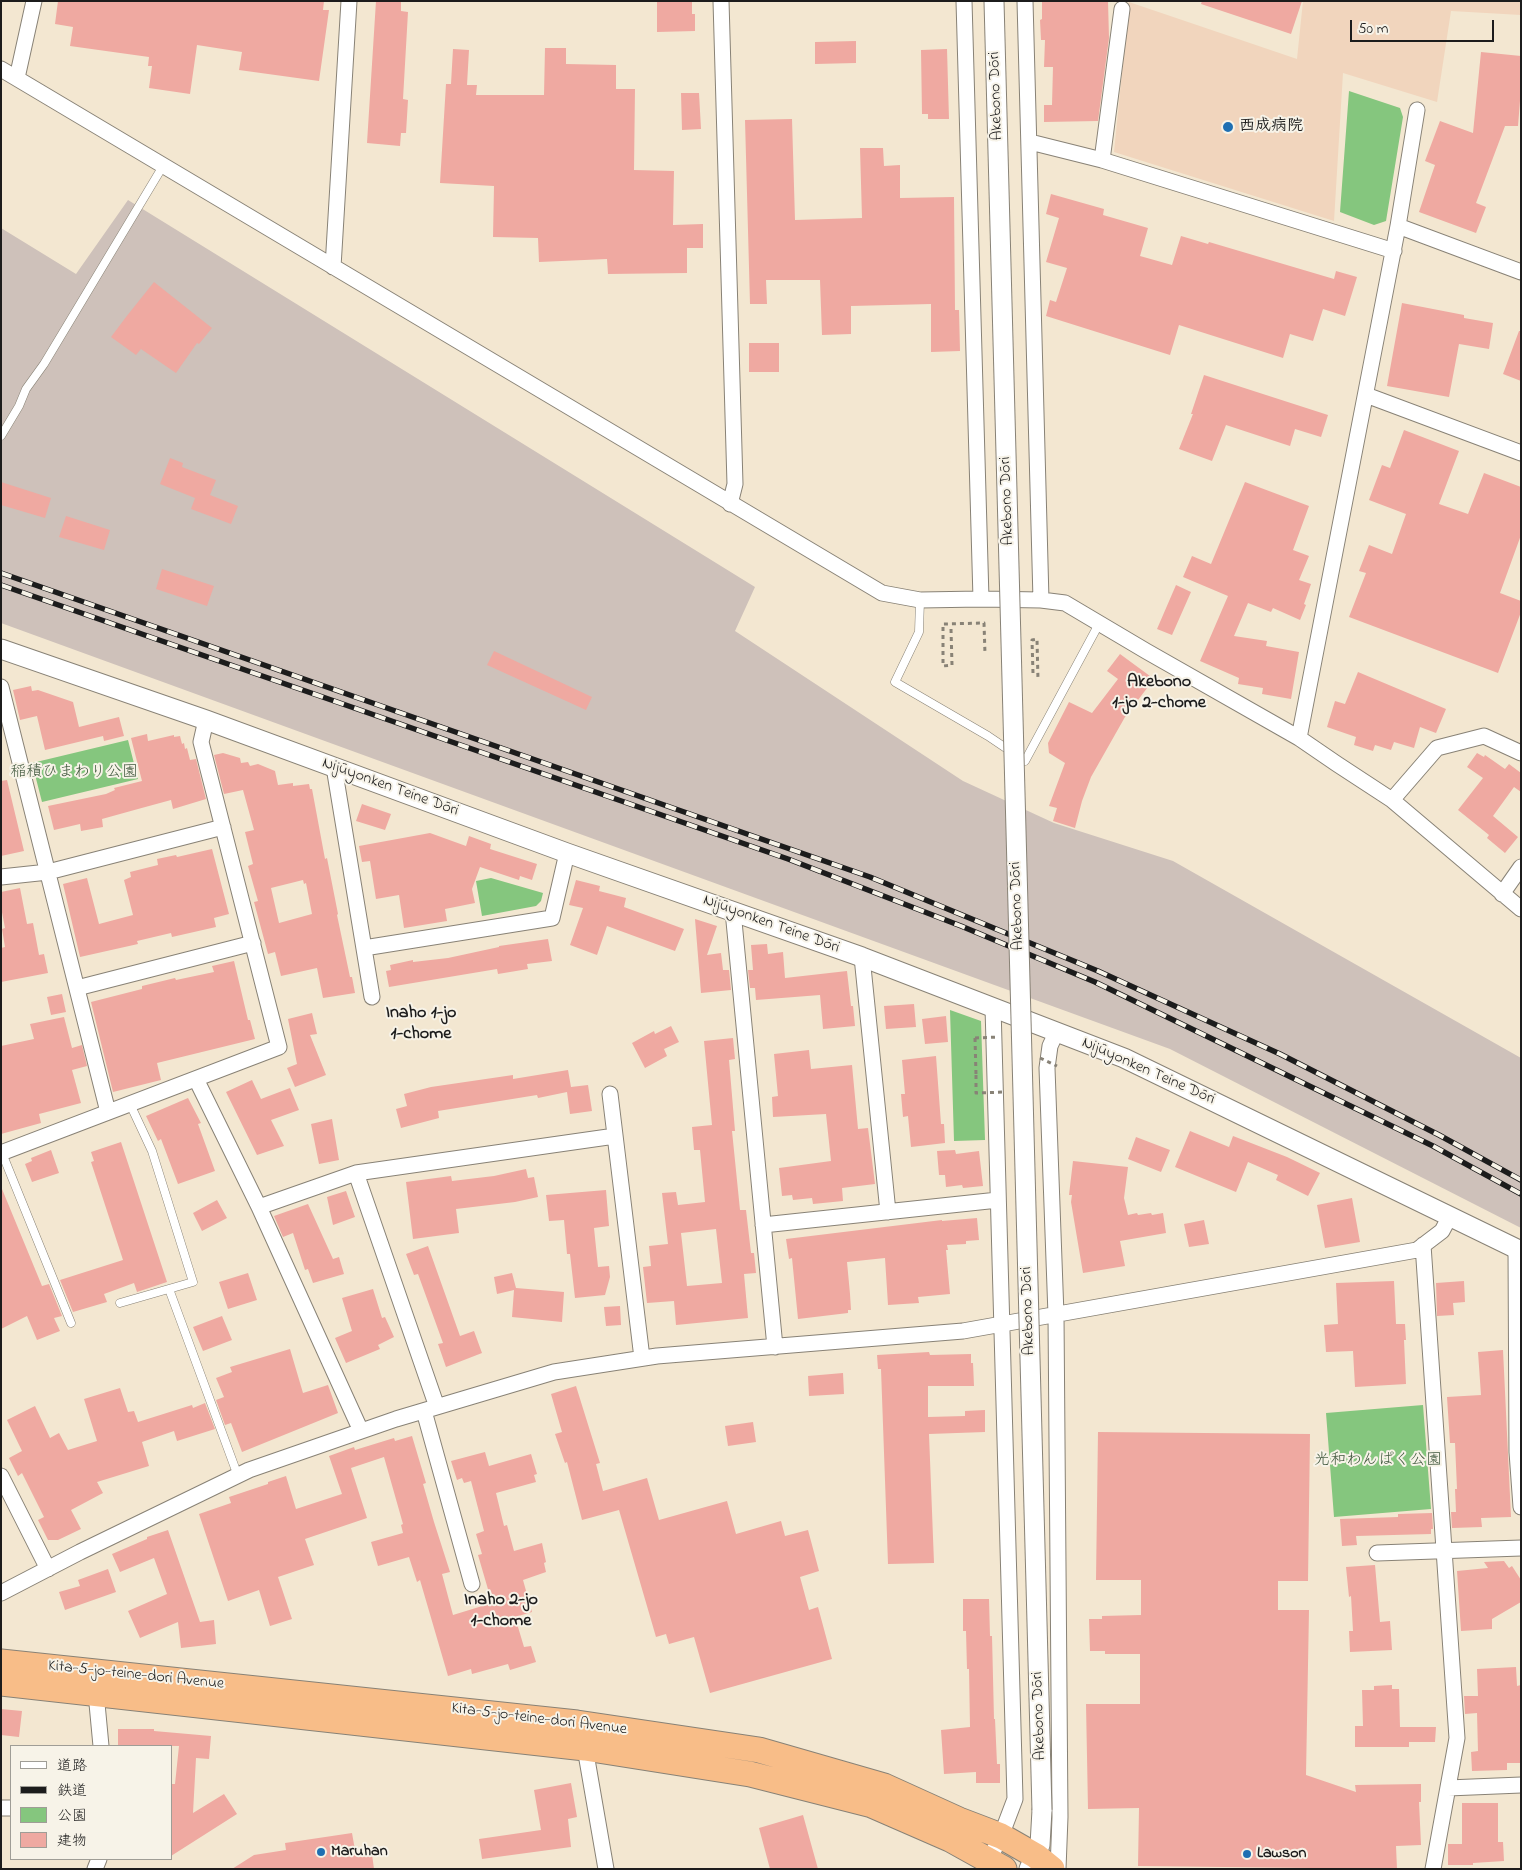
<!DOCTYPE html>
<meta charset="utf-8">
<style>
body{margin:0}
#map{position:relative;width:1522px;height:1870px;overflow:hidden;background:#f3e7d1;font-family:"Indie Flower","Klee One",sans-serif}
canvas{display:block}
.frame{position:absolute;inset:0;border:2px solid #1c1c1c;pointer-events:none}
.legend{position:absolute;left:10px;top:1745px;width:162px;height:115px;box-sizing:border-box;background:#f7f3e8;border:1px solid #9f9d96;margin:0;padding:6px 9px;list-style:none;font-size:15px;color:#1c1c1c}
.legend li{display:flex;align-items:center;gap:10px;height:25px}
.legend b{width:25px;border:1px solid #9f9d96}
.scale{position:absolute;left:1350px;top:20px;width:144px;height:22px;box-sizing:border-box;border:2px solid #1c1c1c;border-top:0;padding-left:6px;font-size:15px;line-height:18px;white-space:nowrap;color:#1c1c1c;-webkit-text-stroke:4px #f7f3e8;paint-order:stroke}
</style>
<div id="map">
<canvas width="1522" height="1870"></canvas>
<div class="frame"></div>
<ul class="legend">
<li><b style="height:6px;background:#fff"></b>道路</li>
<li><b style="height:6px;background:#1c1c1c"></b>鉄道</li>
<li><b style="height:14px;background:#85c67e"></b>公園</li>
<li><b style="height:14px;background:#efa9a1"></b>建物</li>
</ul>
<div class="scale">50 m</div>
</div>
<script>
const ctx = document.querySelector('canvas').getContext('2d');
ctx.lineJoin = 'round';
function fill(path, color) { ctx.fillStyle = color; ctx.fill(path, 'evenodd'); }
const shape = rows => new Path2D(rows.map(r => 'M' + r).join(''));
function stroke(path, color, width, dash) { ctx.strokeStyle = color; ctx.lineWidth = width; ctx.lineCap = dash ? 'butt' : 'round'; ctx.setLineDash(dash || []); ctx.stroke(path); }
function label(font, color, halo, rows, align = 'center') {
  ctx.font = font + ' "Indie Flower","Klee One",sans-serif'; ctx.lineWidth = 4; ctx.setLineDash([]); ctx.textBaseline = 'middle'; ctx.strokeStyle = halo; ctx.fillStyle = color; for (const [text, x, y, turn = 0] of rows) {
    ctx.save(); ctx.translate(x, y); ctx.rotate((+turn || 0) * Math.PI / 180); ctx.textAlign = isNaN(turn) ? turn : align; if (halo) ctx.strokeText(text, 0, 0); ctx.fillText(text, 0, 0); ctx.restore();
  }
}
const built = shape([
 [1303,1,1521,1,1521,15,1451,11,1437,102,1343,73,1334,221,1114,152,1129,2,1297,59]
]);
const industrial = shape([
 [128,200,755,587,735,631,963,781,1054,823,1173,861,1521,1058,1521,1228,1170,1049,1,623,1,228,76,274]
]);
const green = shape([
 [1349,91,1400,108,1403,117,1386,221,1374,225,1340,212],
 [128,740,138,779,42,802,32,763],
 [491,878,543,893,541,901,536,906,482,916,476,881],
 [950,1010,981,1021,985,1140,954,1141],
 [1423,1405,1431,1509,1334,1517,1326,1413]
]);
const building = shape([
 [58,1,324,1,323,10,329,10,319,81,239,70,242,52,197,45,190,94,149,88,152,66,148,66,149,57,70,46,73,27,55,24],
 [376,1,401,1,401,11,408,12,403,99,408,100,406,133,401,133,400,146,367,143],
 [657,1,692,1,692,14,695,14,695,31,657,32],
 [1042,1,1108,1,1109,38,1098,121,1044,122,1044,105,1052,105,1053,67,1044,67,1045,40,1041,40,1040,20,1042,19],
 [1202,1,1302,1,1291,34,1201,4],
 [856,41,856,63,815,64,815,42],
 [545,48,566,48,566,64,616,65,616,89,635,89,634,170,674,171,673,225,703,224,703,248,687,248,687,273,608,274,607,259,539,262,538,238,493,237,494,186,440,183,446,84,451,84,453,49,469,50,467,85,477,85,476,95,544,95],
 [947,49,949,119,928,119,928,114,922,114,921,50],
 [1481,52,1521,56,1521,88,1518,126,1505,126,1476,203,1486,207,1476,233,1419,212,1435,165,1425,161,1440,121,1473,133],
 [681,93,699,93,701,129,682,130],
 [792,119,795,220,862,218,860,148,883,148,884,166,900,165,900,198,954,197,955,310,959,310,960,351,931,352,931,304,851,306,851,334,822,335,820,280,766,280,767,304,750,304,745,120],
 [1051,194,1104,209,1103,215,1148,228,1140,256,1172,265,1181,236,1208,244,1209,242,1334,279,1336,271,1357,277,1345,316,1323,309,1313,341,1290,334,1283,358,1179,325,1170,355,1046,316,1050,300,1056,302,1067,268,1046,262,1059,218,1046,214],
 [154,282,212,328,199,344,197,343,176,373,141,349,136,355,111,337,126,317],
 [1402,303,1464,315,1464,318,1493,323,1489,349,1459,344,1449,397,1387,386],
 [1519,331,1521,331,1521,381,1503,374],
 [749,343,779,343,779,372,749,372],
 [1204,375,1328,415,1321,437,1295,429,1290,446,1226,425,1212,461,1179,449,1193,414,1191,414],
 [1404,430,1459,451,1439,504,1468,514,1484,473,1521,487,1521,535,1500,593,1521,601,1521,612,1498,673,1349,617,1366,573,1359,571,1369,545,1392,554,1406,514,1369,500,1382,465,1390,468],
 [170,458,183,463,182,467,216,480,210,495,238,506,231,524,191,509,195,498,160,484],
 [1,482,51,498,45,518,1,505],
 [1245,482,1309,506,1293,550,1309,556,1299,580,1311,584,1304,604,1306,605,1300,620,1273,608,1271,612,1248,603,1234,636,1267,641,1266,646,1299,652,1291,699,1262,694,1263,688,1238,684,1239,678,1200,661,1228,596,1183,577,1192,556,1211,564],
 [66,516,110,530,104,550,59,537],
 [162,569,214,586,207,606,156,589],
 [1176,585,1191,592,1172,635,1157,629],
 [494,651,592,697,586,710,487,665],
 [1120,654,1154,679,1125,717,1091,777,1082,801,1075,828,1053,821,1057,808,1049,806,1065,763,1049,753,1048,743,1069,702,1092,713,1118,679,1107,671],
 [1358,672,1446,709,1436,733,1420,727,1414,748,1394,742,1391,750,1375,745,1373,751,1354,745,1356,737,1327,727,1335,701,1345,704],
 [31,686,32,691,38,690,73,702,79,727,119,717,124,736,104,741,103,736,45,750,37,716,20,720,13,690],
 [147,734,148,741,174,735,174,737,180,736,182,744,184,743,185,749,187,748,190,760,196,759,206,799,173,809,171,800,138,809,102,819,103,827,81,831,80,824,54,830,48,806,106,794,115,790,114,788,142,781,131,738],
 [223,753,240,758,241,763,248,762,250,766,258,764,275,771,278,785,293,783,293,786,309,784,310,789,312,789,325,859,327,858,338,914,337,915,350,977,352,977,355,993,323,998,317,968,281,976,275,952,268,954,254,902,258,901,248,866,253,864,245,832,254,830,243,790,224,794,214,755],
 [303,880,304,884,306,883,312,914,279,923,271,888],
 [1477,753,1484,757,1485,755,1505,769,1509,764,1521,773,1521,792,1514,787,1493,816,1518,837,1505,853,1487,838,1489,835,1458,810,1483,778,1467,767],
 [7,780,24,851,1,856,1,781],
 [362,804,391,814,385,830,356,821],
 [430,833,466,846,469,836,491,844,490,849,537,864,532,880,520,876,519,880,480,867,472,889,475,903,445,909,447,921,404,928,399,895,376,899,370,861,362,862,359,846],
 [212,849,229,914,214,918,216,927,172,937,171,933,137,941,138,944,80,957,63,884,87,878,99,924,133,915,124,880,131,877,130,872,158,865,157,859,176,855,177,857],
 [576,880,600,886,599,891,626,898,624,907,684,929,675,951,607,926,597,955,570,945,583,908,569,905],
 [20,888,27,924,33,923,39,955,44,954,48,973,1,982,1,948,5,947,2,929,5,928,1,907,1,892],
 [695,919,717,926,707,955,721,953,723,970,729,970,731,990,701,993],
 [548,939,552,961,527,964,528,969,498,974,497,969,389,987,386,971,391,970,390,965,413,960,413,962,448,958,499,947,499,946],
 [767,944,768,954,783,952,785,978,847,971,851,1006,853,1006,855,1026,823,1029,820,995,756,1000,755,988,750,988,748,970,753,970,751,945],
 [234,961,248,1020,250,1020,255,1039,157,1063,161,1080,113,1092,91,1002,142,989,142,986,175,978,176,980,214,972,212,966],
 [62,994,66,1012,51,1015,47,997],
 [914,1004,916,1027,886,1029,884,1006],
 [312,1013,317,1034,310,1035,326,1075,295,1087,287,1068,297,1064,288,1019],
 [946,1016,948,1042,925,1044,922,1019],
 [64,1017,72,1048,82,1045,87,1066,72,1070,81,1103,39,1114,41,1123,1,1134,1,1046,34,1039,30,1024],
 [671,1026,679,1042,664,1049,667,1056,645,1068,632,1043,654,1031,655,1034],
 [733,1038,735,1059,729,1060,735,1131,732,1131,740,1210,746,1210,751,1253,754,1253,756,1273,744,1274,748,1318,676,1325,674,1301,647,1303,643,1267,651,1266,649,1246,668,1244,662,1193,676,1192,678,1205,705,1202,700,1150,694,1150,692,1127,712,1125,704,1041],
 [716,1229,722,1283,687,1286,681,1233],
 [809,1050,811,1069,852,1065,858,1129,868,1128,875,1184,842,1188,843,1201,813,1204,812,1198,793,1200,792,1195,782,1196,779,1168,831,1161,826,1114,773,1117,772,1097,778,1096,774,1054],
 [936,1056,941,1124,944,1124,945,1143,911,1147,908,1116,903,1117,901,1094,905,1094,902,1060],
 [568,1070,571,1087,588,1085,592,1111,570,1114,567,1092,538,1098,537,1095,438,1111,439,1118,401,1128,396,1109,407,1106,404,1094,431,1087,513,1075,513,1079],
 [252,1080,261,1099,290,1088,299,1110,271,1120,284,1146,257,1155,226,1092],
 [188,1098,201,1123,198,1124,215,1171,178,1184,161,1139,158,1141,146,1116],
 [332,1119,339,1160,319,1164,311,1124],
 [1190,1131,1229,1147,1233,1136,1287,1157,1320,1173,1308,1196,1276,1180,1278,1175,1248,1162,1236,1192,1175,1167],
 [1136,1137,1170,1150,1161,1172,1128,1159],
 [121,1142,167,1282,137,1292,134,1283,104,1294,107,1302,73,1312,60,1280,123,1260,91,1162,94,1161,91,1152],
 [51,1150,59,1173,32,1182,25,1164,32,1161,31,1158],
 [955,1150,956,1154,979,1151,983,1186,963,1188,962,1185,946,1187,945,1175,939,1175,937,1151],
 [1073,1161,1128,1167,1124,1198,1128,1215,1137,1213,1138,1215,1151,1213,1152,1215,1163,1213,1166,1233,1120,1241,1125,1266,1083,1273,1071,1202,1072,1195,1069,1195],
 [526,1169,528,1178,534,1177,538,1197,515,1202,456,1209,459,1233,413,1239,406,1182,451,1176,452,1181,494,1176],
 [2,1189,42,1286,49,1284,62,1316,54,1318,60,1331,37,1340,27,1316,1,1329],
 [606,1190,609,1226,594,1228,598,1267,609,1266,610,1277,605,1295,575,1298,570,1254,567,1254,564,1220,549,1221,546,1195],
 [346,1191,355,1217,333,1225,327,1197],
 [1352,1198,1360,1242,1325,1248,1317,1205],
 [217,1200,227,1218,202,1231,193,1213],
 [308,1204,333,1259,339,1257,344,1274,313,1283,308,1269,305,1270,293,1233,283,1237,274,1216],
 [977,1218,979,1240,966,1241,966,1244,947,1245,948,1250,946,1250,950,1294,918,1297,919,1303,888,1305,885,1258,847,1262,850,1294,851,1310,848,1310,848,1313,798,1319,792,1258,789,1259,786,1239,942,1220,942,1221],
 [1204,1220,1209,1244,1189,1247,1184,1224],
 [428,1246,460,1336,474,1331,482,1353,446,1367,438,1344,443,1343,418,1274,414,1275,406,1254],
 [248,1273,257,1300,228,1309,219,1282],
 [512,1273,516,1288,564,1292,562,1322,512,1317,514,1290,497,1294,494,1277],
 [1394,1281,1396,1324,1405,1324,1406,1340,1404,1340,1406,1384,1355,1387,1353,1351,1326,1352,1324,1325,1338,1324,1336,1283],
 [1464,1281,1465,1302,1453,1303,1454,1315,1437,1316,1436,1283],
 [373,1289,382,1318,385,1317,394,1337,378,1345,380,1349,346,1363,335,1338,352,1331,342,1298],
 [620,1306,621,1325,606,1326,604,1307],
 [222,1316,232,1340,203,1351,193,1327],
 [290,1349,303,1393,328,1385,338,1413,242,1452,231,1423,225,1425,216,1400,224,1397,216,1378,232,1372,230,1367],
 [1503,1350,1511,1517,1481,1518,1482,1527,1452,1528,1451,1512,1456,1512,1455,1489,1457,1489,1455,1443,1450,1443,1447,1397,1481,1395,1478,1352],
 [929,1352,930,1355,971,1354,971,1363,973,1363,974,1386,928,1386,928,1417,965,1416,965,1411,985,1410,985,1432,929,1434,934,1563,888,1564,881,1369,878,1369,877,1355],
 [843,1373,844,1394,809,1396,808,1376],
 [576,1386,600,1463,596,1464,603,1491,647,1478,659,1520,727,1501,736,1534,781,1521,785,1536,808,1530,819,1571,800,1577,809,1610,818,1607,832,1659,710,1693,694,1637,669,1644,666,1634,656,1637,619,1510,582,1520,567,1462,565,1463,555,1434,562,1432,551,1394],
 [120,1388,128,1412,134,1411,138,1422,192,1405,193,1408,205,1403,215,1429,177,1441,174,1431,142,1442,149,1466,97,1482,103,1493,71,1510,81,1529,58,1540,48,1540,38,1520,44,1517,22,1473,18,1476,9,1458,22,1451,7,1420,35,1406,50,1438,59,1433,68,1450,97,1441,84,1399],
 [753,1422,756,1442,728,1446,725,1426],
 [1098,1432,1310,1434,1308,1581,1278,1581,1278,1610,1309,1610,1306,1775,1356,1792,1355,1785,1421,1784,1421,1802,1419,1802,1421,1845,1396,1846,1397,1869,1138,1866,1139,1808,1088,1809,1086,1704,1140,1704,1140,1654,1105,1654,1105,1651,1090,1651,1089,1619,1102,1619,1102,1616,1141,1615,1141,1580,1096,1580],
 [412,1436,426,1483,423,1484,434,1522,450,1572,442,1574,453,1615,492,1603,478,1555,482,1554,476,1534,484,1531,471,1481,464,1483,462,1478,457,1480,451,1461,485,1452,489,1466,531,1454,537,1474,534,1475,536,1482,496,1493,504,1526,507,1525,514,1551,542,1543,546,1562,544,1563,546,1572,523,1580,532,1612,515,1617,524,1647,531,1646,536,1662,510,1670,508,1664,472,1674,471,1669,448,1676,420,1580,417,1582,409,1557,378,1566,371,1542,403,1533,401,1525,403,1524,384,1457,351,1468,367,1518,305,1539,314,1565,278,1577,292,1619,270,1626,259,1590,228,1601,199,1514,231,1503,229,1497,268,1484,268,1482,286,1476,296,1509,342,1494,329,1456,354,1447,355,1450,394,1438,395,1441],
 [1432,1513,1433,1529,1431,1529,1431,1534,1356,1536,1357,1545,1342,1546,1340,1519,1398,1517,1398,1514],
 [168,1530,200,1622,214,1620,216,1644,181,1648,178,1622,140,1638,128,1611,167,1594,154,1558,120,1572,112,1554,147,1539,147,1537],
 [1504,1561,1509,1568,1512,1566,1521,1580,1521,1602,1492,1619,1492,1629,1461,1631,1457,1571,1488,1568,1484,1562],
 [1375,1565,1380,1622,1390,1621,1392,1650,1350,1652,1349,1631,1353,1631,1351,1596,1349,1597,1346,1567],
 [108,1569,116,1592,65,1610,59,1592,80,1586,78,1580],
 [963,1599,989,1599,990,1636,992,1636,994,1719,995,1719,997,1764,1000,1764,1000,1783,976,1783,976,1772,944,1774,941,1730,970,1727,969,1669,967,1669,966,1631,963,1631],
 [1516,1667,1517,1686,1521,1685,1521,1763,1507,1763,1507,1770,1472,1771,1471,1752,1478,1751,1477,1713,1465,1714,1464,1696,1478,1696,1477,1669],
 [1392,1685,1392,1689,1399,1689,1400,1727,1436,1727,1435,1742,1409,1742,1409,1747,1355,1747,1355,1726,1363,1726,1362,1690,1374,1690,1374,1686],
 [1,1709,22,1711,19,1737,1,1735],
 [118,1729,154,1729,154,1731,211,1736,209,1759,196,1758,193,1813,224,1794,237,1814,171,1856,171,1784,175,1784,179,1746,118,1746],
 [571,1783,577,1817,568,1819,571,1847,482,1859,479,1839,541,1830,534,1790],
 [1462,1803,1498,1803,1498,1842,1503,1842,1504,1861,1473,1863,1473,1865,1448,1865,1448,1844,1462,1844],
 [803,1815,818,1869,770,1869,759,1828],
 [352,1833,355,1850,371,1847,374,1869,232,1869,254,1855,286,1850,285,1843]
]);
const path = shape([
 [951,629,952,665,943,666,943,624,984,623,985,654],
 [1033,673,1032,640,1037,639,1038,680],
 [975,1038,976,1075]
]);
const service = shape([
 [1,436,19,406,26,389,44,364,163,166],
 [920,600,919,632,895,682,988,736,1025,761,1100,622],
 [2,1153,71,1323],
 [169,1289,238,1476],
 [120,1303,193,1282,152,1151,130,1104]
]);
const minor = shape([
 [721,1,735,484,730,504],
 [964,1,981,599],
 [1025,1,1041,600],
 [1,69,882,593,920,600,981,599,1041,600,1065,603,1146,651,1299,738,1337,764,1392,800,1521,909],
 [17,78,34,1],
 [1030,142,1102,160,1394,251],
 [1102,160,1122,9],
 [1398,226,1521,272],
 [333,267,349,1],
 [1366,395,1521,453],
 [1,687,108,1112],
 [1299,738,1398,226,1417,110],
 [334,767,372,997],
 [1392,800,1437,748,1484,736,1521,753],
 [1,877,48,872,223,827],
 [1502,894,1521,867],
 [733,911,775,1347],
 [364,948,552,918,567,853],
 [862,957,888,1212],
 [77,988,253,943],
 [1057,1031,1050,1046,1047,1068,1056,1315,1060,1817,1058,1869],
 [196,1079,259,1207,361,1431],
 [610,1094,642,1358],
 [1,1153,279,1047,201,742,206,720],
 [356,1173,437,1407],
 [259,1207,356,1173,615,1136],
 [763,1225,998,1200],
 [1423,1245,1457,1738,1433,1869],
 [1516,1248,1517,1452,1521,1507],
 [424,1411,472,1584],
 [1,1476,48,1569],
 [1377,1553,1521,1548],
 [1,1593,80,1552,249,1470,396,1419,554,1372,657,1356,963,1331,1417,1250,1442,1231,1450,1216],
 [96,1693,101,1746],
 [585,1748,606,1869],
 [1448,1788,1521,1785],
 [1,1808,11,1808],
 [989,1860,1001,1836,1015,1799,993,1007],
 [95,1869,99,1859]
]);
const tertiary = shape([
 [1,649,206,720,567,853,862,957,1124,1058,1521,1251],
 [1029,1869,1040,1845,1042,1810]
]);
const trunk = shape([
 [1,1662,577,1723,759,1750,884,1786,959,1820,1001,1836,1036,1856,1052,1869],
 [1,1683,585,1748,750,1774,872,1805,950,1839,1004,1869]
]);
const rail = shape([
 [1,573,870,877,1098,971,1280,1054,1439,1135,1521,1180],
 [1,585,788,859,961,926,1095,982,1433,1146,1521,1194]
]);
const pathBridge = shape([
 [975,1038,999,1037],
 [1040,1058,1057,1066],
 [976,1075,976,1093,1005,1092]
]);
const tertiaryBridge = shape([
 [994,1,1042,1810]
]);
const markers = [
 [1228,127,6,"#1f6fb2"],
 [321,1852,5,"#1f6fb2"],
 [1247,1854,5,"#1f6fb2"]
];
const streetNames = [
 ["Akebono Dōri",997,96,-92],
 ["Akebono Dōri",1008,501,-92],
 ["Nijūyonken Teine Dōri",390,788,20],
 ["Akebono Dōri",1018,906,-92],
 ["Nijūyonken Teine Dōri",771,925,20],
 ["Nijūyonken Teine Dōri",1148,1072,24],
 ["Akebono Dōri",1029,1311,-92],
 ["Kita-5-jo-teine-dori Avenue",136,1676,6],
 ["Akebono Dōri",1040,1716,-92],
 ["Kita-5-jo-teine-dori Avenue",539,1720,7]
];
const poiNames = [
 ["西成病院",1239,127],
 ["Maruhan",331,1852],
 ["Lawson",1257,1854]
];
const parkNames = [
 ["稲積ひまわり公園",74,773],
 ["光和わんぱく公園",1378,1461]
];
const neighbourhoodNames = [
 ["Akebono",1159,683],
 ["1-jo 2-chome",1159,704],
 ["Inaho 1-jo",421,1014],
 ["1-chome",421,1035],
 ["Inaho 2-jo",501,1601],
 ["1-chome",501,1622]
];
fill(built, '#f1d5bd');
fill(industrial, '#cec1ba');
fill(green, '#85c67e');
fill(building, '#efa9a1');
stroke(service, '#888276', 9);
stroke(minor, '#888276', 17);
stroke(tertiary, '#888276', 21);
stroke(trunk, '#888276', 27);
stroke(path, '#888276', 3, [4, 4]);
stroke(service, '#fff', 8);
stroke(minor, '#fff', 15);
stroke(tertiary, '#fff', 19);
stroke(trunk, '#f8bd88', 25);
stroke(rail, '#1c1c1c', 5.5);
stroke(rail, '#f7f3e8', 4, [11]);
stroke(tertiaryBridge, '#888276', 21, []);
stroke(pathBridge, '#888276', 3, [4, 4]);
stroke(tertiaryBridge, '#fff', 19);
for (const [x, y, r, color] of markers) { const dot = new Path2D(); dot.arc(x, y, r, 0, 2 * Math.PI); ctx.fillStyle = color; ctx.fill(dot); stroke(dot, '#f7f3e8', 2); }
label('16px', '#1c1c1c', '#f7f3e8', streetNames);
label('bold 16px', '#1c1c1c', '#f7f3e8', poiNames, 'left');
label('16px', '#41583e', '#f7f3e8', parkNames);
label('bold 18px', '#1c1c1c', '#f7f3e8', neighbourhoodNames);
</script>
